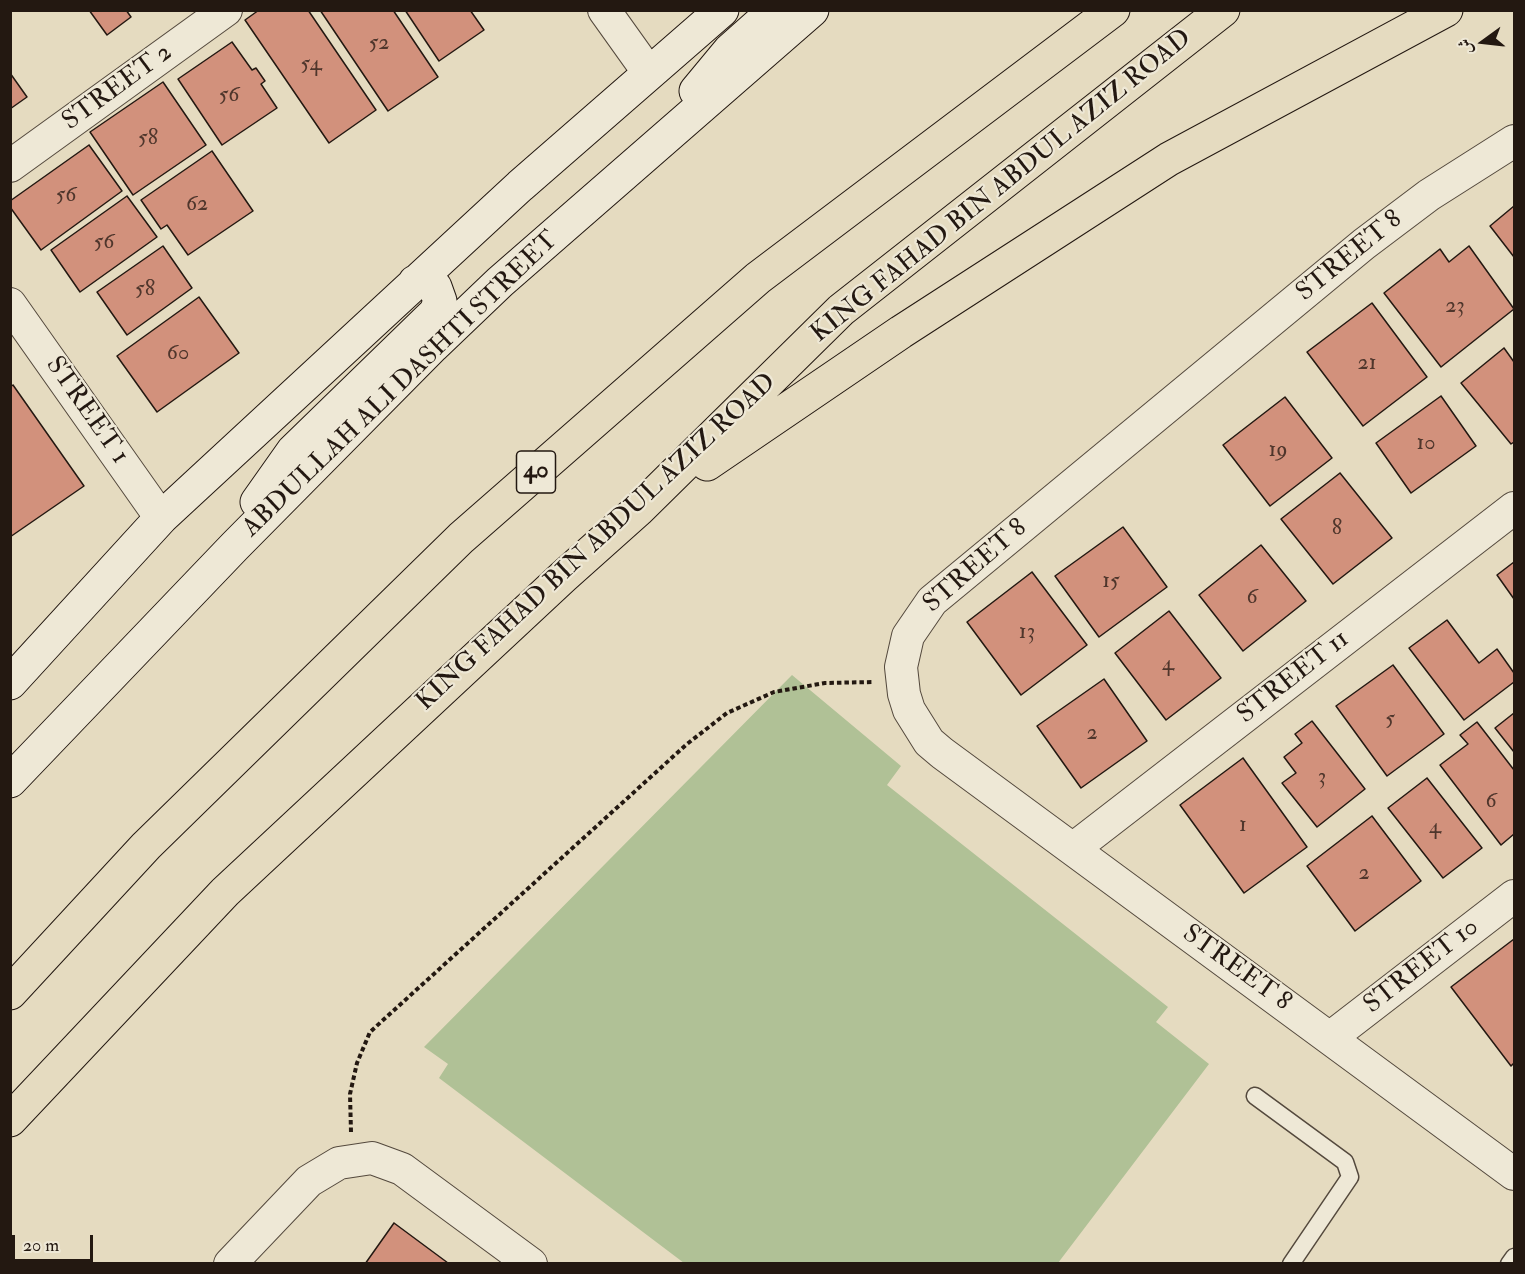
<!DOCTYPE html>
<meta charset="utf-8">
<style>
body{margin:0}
#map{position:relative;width:1525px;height:1274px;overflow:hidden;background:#e5dbc0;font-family:"IM FELL Double Pica",Amiri,serif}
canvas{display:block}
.frame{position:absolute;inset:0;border:12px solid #231811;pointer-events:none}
.north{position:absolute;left:1453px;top:12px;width:60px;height:60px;-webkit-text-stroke:4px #eee8d6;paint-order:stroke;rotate:255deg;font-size:16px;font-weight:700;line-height:24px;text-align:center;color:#231811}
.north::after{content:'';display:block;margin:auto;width:21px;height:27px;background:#231811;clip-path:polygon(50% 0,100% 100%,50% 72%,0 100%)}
.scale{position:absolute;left:12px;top:1235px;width:81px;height:27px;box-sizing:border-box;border:3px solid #231811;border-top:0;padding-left:8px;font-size:18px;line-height:21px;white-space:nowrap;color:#231811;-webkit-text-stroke:4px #eee8d6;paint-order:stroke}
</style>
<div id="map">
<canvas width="1525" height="1274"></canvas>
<div class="frame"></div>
<div class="north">ش</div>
<div class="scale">20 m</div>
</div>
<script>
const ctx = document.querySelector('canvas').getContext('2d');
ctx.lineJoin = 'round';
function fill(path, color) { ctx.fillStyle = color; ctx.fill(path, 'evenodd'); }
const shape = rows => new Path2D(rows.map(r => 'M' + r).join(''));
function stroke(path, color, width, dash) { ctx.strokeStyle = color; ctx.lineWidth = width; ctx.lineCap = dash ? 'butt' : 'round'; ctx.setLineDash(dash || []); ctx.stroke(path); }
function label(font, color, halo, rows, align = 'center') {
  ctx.font = font + ' "IM FELL Double Pica",serif'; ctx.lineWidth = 4.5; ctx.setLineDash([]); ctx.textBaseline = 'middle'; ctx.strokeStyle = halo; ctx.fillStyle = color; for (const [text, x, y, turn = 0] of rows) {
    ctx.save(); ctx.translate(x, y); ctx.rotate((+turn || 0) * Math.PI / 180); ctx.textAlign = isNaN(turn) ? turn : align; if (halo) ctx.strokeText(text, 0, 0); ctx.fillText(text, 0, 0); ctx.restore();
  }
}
const green = shape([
 [792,675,901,766,887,785,1168,1007,1156,1022,1209,1064,1058,1263,684,1263,439,1078,448,1064,424,1047]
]);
const building = shape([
 [89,10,126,10,131,17,107,35,89,10],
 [259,10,308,10,376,110,329,143,245,20,259,10],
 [320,10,393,10,438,77,388,111,320,10],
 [405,10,470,10,484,30,439,61,405,10],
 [232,42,252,70,256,68,265,81,261,84,277,108,222,145,178,79,232,42],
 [10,73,27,97,10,109,10,73],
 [163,82,206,145,133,195,90,132,163,82],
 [89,145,122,191,41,250,10,207,10,201,89,145],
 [212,151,253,211,188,255,167,225,161,229,141,200,212,151],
 [127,196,157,237,80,292,51,250,127,196],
 [1514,206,1514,257,1490,226,1514,206],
 [163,246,192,288,127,335,97,292,163,246],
 [1469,246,1514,309,1441,367,1384,293,1440,249,1449,262,1469,246],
 [199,297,239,353,157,412,117,356,199,297],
 [1372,303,1427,377,1363,426,1307,352,1372,303],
 [1504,348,1514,362,1514,442,1511,444,1461,383,1504,348],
 [13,385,84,486,10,537,10,387,13,385],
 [1441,396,1476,446,1411,493,1376,443,1441,396],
 [1285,397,1332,458,1270,506,1223,445,1285,397],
 [1340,473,1392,538,1333,584,1281,519,1340,473],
 [1123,527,1167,587,1099,637,1055,576,1123,527],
 [1261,545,1306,601,1243,651,1199,595,1261,545],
 [1514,562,1514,599,1497,575,1514,562],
 [1032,572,1087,645,1021,695,967,622,1032,572],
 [1169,611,1221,678,1166,720,1115,653,1169,611],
 [1447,620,1479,663,1497,649,1514,673,1514,682,1464,720,1409,648,1447,620],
 [1393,665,1444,734,1387,776,1336,706,1393,665],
 [1104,679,1147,741,1081,788,1037,726,1104,679],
 [1514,713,1514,752,1495,728,1514,713],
 [1312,721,1365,789,1317,827,1282,783,1296,773,1284,757,1302,743,1295,734,1312,721],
 [1477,722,1514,770,1514,834,1501,845,1440,765,1468,744,1460,735,1477,722],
 [1243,758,1307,847,1244,893,1180,805,1243,758],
 [1427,778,1482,848,1443,878,1388,808,1427,778],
 [1372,816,1421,881,1355,931,1307,866,1372,816],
 [1514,939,1514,1063,1511,1066,1451,987,1514,939],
 [394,1223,448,1263,448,1264,365,1264,394,1223]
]);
const path = shape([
 [351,1132,350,1094,357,1063,370,1032,687,744,727,713,774,692,825,683,873,682]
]);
const service = shape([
 [1255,1096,1345,1162,1350,1177,1291,1264],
 [1509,1264,1514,1257]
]);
const minor = shape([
 [604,10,649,73],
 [1514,141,1429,195,1364,244,932,601,908,636,901,667,904,694,909,710,929,742,942,753,1514,1174],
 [10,166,226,10],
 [10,304,161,518],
 [1073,849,1514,508],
 [1330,1038,1514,896],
 [230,1264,309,1181,339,1163,372,1158,402,1169,531,1264]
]);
const secondary = shape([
 [696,91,730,50,775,10],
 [257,502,293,451,436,312,440,301,435,287,424,281,415,282],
 [10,683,161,518,520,186,722,10],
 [10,781,235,546,433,346,500,282,812,10]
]);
const motorway = shape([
 [707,464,901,332,1169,159,1446,10],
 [10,993,146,846,461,538,758,278,1113,10],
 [10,1120,225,892,563,577,638,510,841,310,1223,10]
]);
const numberNames = [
 ["52",379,44],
 ["54",311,65],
 ["56",229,96],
 ["58",148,139],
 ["56",66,196],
 ["62",197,205],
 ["56",104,243],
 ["58",145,290],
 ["23",1455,307],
 ["60",178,354],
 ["21",1367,364],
 ["10",1426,444],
 ["19",1278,451],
 ["8",1337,529],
 ["15",1111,582],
 ["6",1252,598],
 ["13",1027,633],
 ["4",1168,665],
 ["5",1390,720],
 ["2",1092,734],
 ["3",1322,778],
 ["6",1491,802],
 ["1",1243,826],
 ["4",1435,828],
 ["2",1364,874]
];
const shields = [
 [536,472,39]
];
const shieldNames = [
 ["40",536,472]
];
const streetNames = [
 ["STREET 2",118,88,-36],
 ["KING FAHAD BIN ABDUL AZIZ ROAD",1002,187,-39],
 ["STREET 8",1350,257,-39],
 ["ABDULLAH ALI DASHTI STREET",401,385,-44],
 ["STREET 1",86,411,55],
 ["KING FAHAD BIN ABDUL AZIZ ROAD",597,543,-43],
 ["STREET 8",976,567,-41],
 ["STREET 11",1294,678,-38],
 ["STREET 10",1422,967,-38],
 ["STREET 8",1236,969,36]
];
fill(green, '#b0c196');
fill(building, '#d2917c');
stroke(building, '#231811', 1.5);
stroke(service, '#54493d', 19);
stroke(minor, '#54493d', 34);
stroke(secondary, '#231811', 35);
stroke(motorway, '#231811', 35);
stroke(path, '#231811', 4, [4.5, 3]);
stroke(service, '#eee8d6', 16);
stroke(minor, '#eee8d6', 32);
stroke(secondary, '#eee8d6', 33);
stroke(motorway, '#e5dbc0', 33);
label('22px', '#4f362c', null, numberNames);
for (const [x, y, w] of shields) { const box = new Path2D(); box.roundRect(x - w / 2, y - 21, w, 42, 4.5); ctx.fillStyle = '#eee8d6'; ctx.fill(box); stroke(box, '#231811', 1.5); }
label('bold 24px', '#231811', null, shieldNames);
label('26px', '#231811', '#eee8d6', streetNames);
</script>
